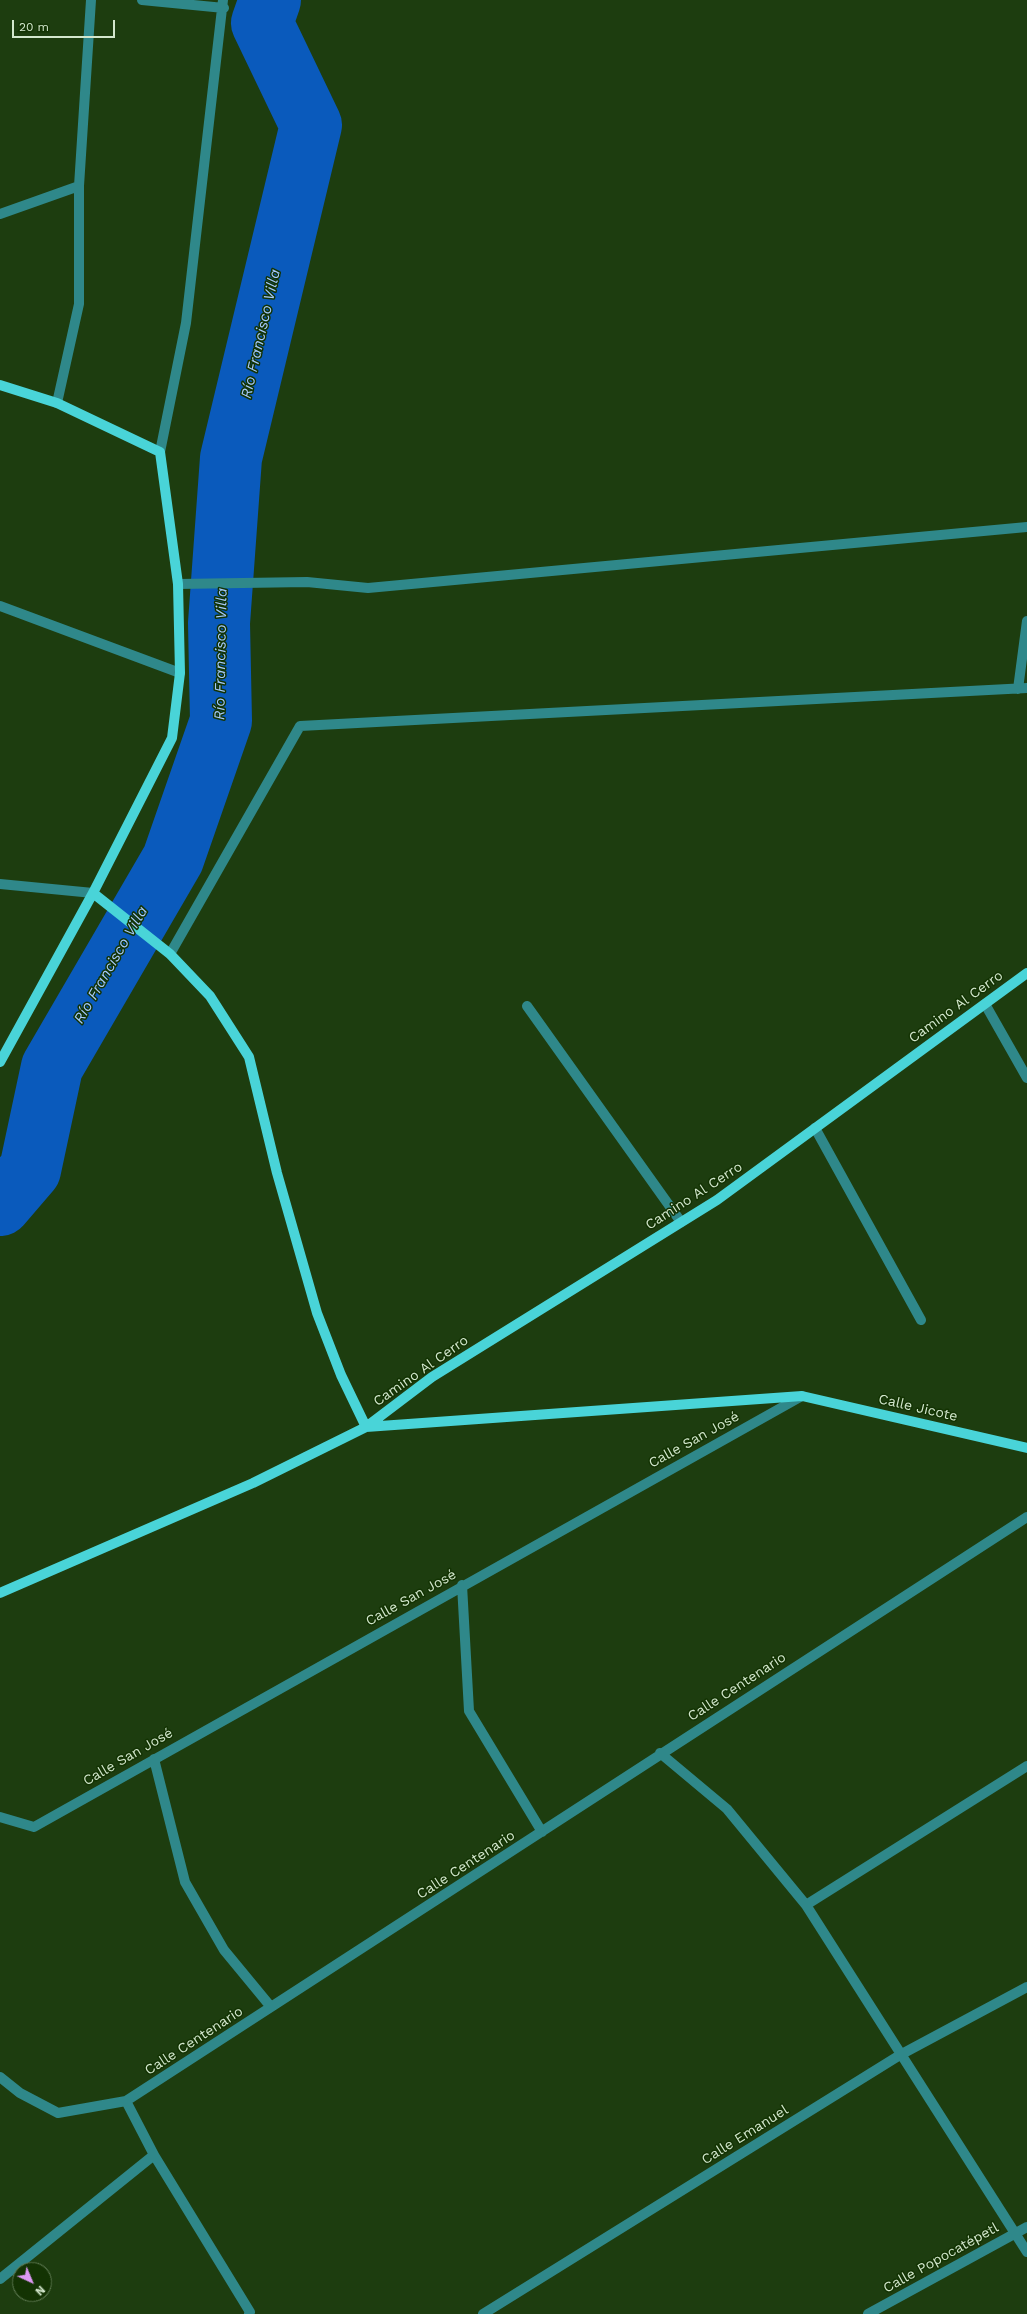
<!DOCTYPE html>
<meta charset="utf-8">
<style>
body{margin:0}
#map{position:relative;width:1027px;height:2314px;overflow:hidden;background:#1d3d0f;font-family:"Work Sans",sans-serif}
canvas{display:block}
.north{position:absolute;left:12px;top:2262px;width:40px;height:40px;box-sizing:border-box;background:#133303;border:1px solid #607b54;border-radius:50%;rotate:136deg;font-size:11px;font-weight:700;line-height:16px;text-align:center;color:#d3e7cd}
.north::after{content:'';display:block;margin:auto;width:14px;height:18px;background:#dd99f3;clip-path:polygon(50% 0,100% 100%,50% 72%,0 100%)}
.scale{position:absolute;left:12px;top:20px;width:103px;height:18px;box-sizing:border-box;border:2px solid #d3e7cd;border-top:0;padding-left:5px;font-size:12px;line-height:14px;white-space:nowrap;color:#d3e7cd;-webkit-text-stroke:3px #133303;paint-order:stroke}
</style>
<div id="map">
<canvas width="1027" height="2314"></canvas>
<div class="north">N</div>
<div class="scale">20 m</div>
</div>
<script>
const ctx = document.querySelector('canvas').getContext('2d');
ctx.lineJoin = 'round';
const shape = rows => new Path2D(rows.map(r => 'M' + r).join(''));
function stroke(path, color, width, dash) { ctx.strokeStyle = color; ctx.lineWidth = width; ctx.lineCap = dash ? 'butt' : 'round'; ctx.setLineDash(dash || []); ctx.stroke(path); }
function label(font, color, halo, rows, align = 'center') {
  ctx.font = font + ' "Work Sans",sans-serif'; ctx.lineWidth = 3; ctx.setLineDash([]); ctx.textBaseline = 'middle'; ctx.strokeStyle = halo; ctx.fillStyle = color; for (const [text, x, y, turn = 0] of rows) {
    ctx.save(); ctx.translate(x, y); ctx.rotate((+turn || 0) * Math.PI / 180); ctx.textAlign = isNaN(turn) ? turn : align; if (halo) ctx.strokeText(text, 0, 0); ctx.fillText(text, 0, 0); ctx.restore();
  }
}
const river = shape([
 [0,1205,30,1170,52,1067,173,859,221,721,219,623,231,458,311,125,262,23,270,0]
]);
const minor = shape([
 [142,0,224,8],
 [0,214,79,186],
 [57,403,79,304,79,186,91,0],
 [160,452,186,323,223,0],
 [178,584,307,582,368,588,1027,527],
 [0,606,180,673],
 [1018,689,1027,621],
 [0,884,93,893],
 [170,954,300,726,1027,688],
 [985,1004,1027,1078],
 [527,1006,681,1222],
 [815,1128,921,1320],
 [462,1585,469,1711,542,1832],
 [660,1753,727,1809,806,1905,1027,2252],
 [154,1759,185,1882,224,1950,271,2007],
 [0,1817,34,1827,802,1396],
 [806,1905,1027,1766],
 [0,2077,20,2093,58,2113,126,2101],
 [0,2279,154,2155],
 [249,2314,250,2312,154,2155,126,2101,1027,1517],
 [483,2314,900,2055,1027,1987],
 [868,2314,1027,2227]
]);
const major = shape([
 [0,385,57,403,160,452,178,584,180,673,172,738,93,893,0,1062],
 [93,893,170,954,210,996,249,1057,277,1173,317,1313,341,1375,366,1427],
 [366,1427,432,1377,717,1200,1027,973],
 [0,1593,253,1483,366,1427,802,1396,1027,1448]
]);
const streetNames = [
 ["Camino Al Cerro",956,1007,-36],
 ["Camino Al Cerro",694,1196,-33],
 ["Camino Al Cerro",421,1371,-35],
 ["Calle Jicote",918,1408,13],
 ["Calle San José",694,1440,-29],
 ["Calle San José",411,1598,-29],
 ["Calle Centenario",737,1687,-33],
 ["Calle San José",128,1757,-30],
 ["Calle Centenario",466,1865,-33],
 ["Calle Centenario",194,2041,-33],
 ["Calle Emanuel",745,2135,-32],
 ["Calle Popocatépetl",941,2258,-29]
];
const waterNames = [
 ["Río Francisco Villa",261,334,-77],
 ["Río Francisco Villa",221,654,-89],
 ["Río Francisco Villa",111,965,-60]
];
stroke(river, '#0a5abc', 62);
stroke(minor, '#2f888a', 10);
stroke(major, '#49d4d8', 10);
label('14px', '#d3e7cd', '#133303', streetNames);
label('italic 15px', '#a7cafc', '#133303', waterNames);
</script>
